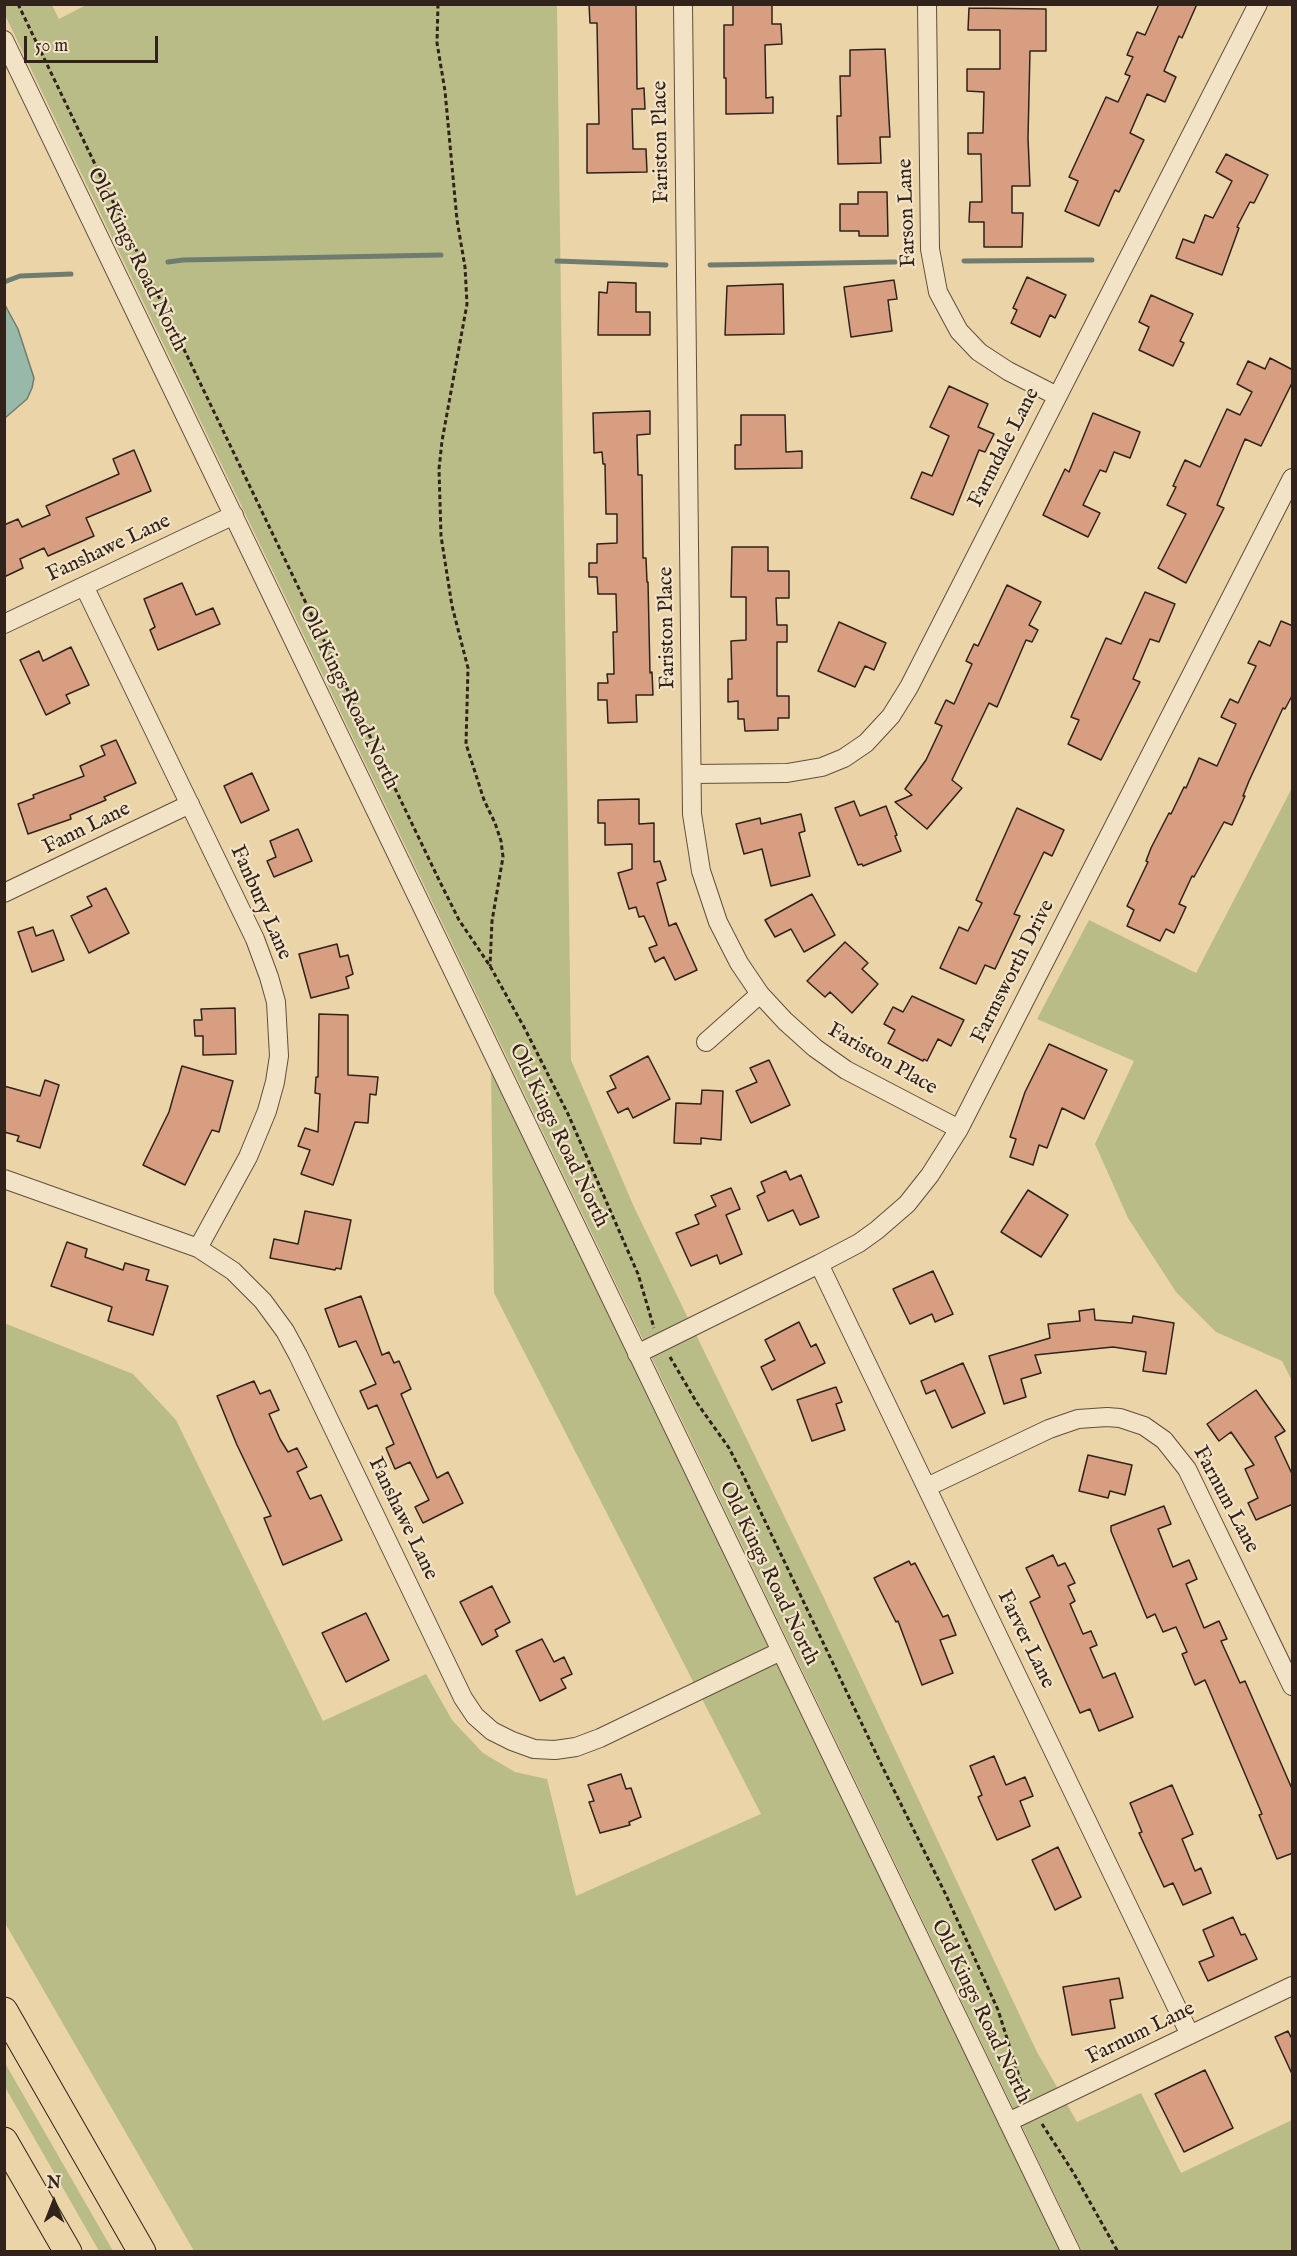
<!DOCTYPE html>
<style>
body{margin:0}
#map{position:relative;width:1297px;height:2256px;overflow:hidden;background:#ebd4a8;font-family:"IM FELL English",serif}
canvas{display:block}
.frame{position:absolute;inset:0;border:6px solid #31221b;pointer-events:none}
.north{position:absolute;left:24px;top:2172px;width:60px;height:60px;-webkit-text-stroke:4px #f2e3c6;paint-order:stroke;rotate:0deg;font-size:16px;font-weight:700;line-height:24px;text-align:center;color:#31221b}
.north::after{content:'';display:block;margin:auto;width:21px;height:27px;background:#31221b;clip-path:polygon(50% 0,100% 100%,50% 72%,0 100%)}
.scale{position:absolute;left:24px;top:36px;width:134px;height:27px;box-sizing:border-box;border:3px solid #31221b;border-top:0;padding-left:8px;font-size:18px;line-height:21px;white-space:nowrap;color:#31221b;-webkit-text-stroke:4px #f2e3c6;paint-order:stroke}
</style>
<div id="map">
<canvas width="1297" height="2256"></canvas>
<div class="frame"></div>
<div class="north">N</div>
<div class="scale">50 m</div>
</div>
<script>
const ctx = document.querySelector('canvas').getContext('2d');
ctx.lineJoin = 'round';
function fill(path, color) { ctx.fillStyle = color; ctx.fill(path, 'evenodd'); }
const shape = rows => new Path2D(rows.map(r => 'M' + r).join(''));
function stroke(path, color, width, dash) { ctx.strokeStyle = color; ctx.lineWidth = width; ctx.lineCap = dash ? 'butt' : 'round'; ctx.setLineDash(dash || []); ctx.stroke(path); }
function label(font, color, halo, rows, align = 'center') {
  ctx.font = font + ' "IM FELL English",serif'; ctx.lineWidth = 4.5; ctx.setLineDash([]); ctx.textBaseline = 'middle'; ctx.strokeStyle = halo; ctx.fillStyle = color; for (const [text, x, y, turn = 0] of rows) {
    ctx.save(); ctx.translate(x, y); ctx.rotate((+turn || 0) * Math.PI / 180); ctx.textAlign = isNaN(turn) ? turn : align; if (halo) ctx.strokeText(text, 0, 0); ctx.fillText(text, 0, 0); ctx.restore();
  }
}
const green = shape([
 [5,4,52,5,59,19,88,4,557,5,571,1060,634,1207,823,1596,1037,2052,1077,2122,1141,2093,1181,2173,1292,2120,1292,2251,1082,2251,5,15],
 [1292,788,1292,1381,1282,1361,1216,1332,1176,1292,1128,1218,1095,1144,1134,1061,1037,1019,1089,920,1196,973],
 [491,1068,752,1613,1060,2251,194,2251,5,1923,4,1323,133,1374,176,1420,323,1721,426,1674,452,1720,483,1753,515,1772,547,1779,576,1896,761,1814,494,1293],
 [4,2063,5,2063,113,2251,99,2251,5,2087]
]);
const water = shape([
 [5,305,18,329,34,378,32,388,27,399,5,418,5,305]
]);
const stream = shape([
 [557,261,666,265],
 [964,261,1092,260],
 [168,262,183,260,441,255],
 [710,265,895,262],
 [4,282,20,276,71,274]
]);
const building = shape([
 [589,4,636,4,637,89,644,88,645,109,632,109,633,149,646,149,647,172,587,173,587,124,599,124,597,23,590,23,589,4],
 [733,4,772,4,772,24,781,24,782,44,765,45,766,98,773,97,773,113,726,114,726,78,724,78,724,25,733,25,733,4],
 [1159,4,1197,4,1182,38,1179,36,1164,71,1176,77,1165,102,1147,94,1130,133,1144,140,1119,192,1115,190,1099,226,1065,211,1078,181,1069,177,1106,97,1118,102,1130,76,1125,74,1133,57,1127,55,1137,32,1145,35,1159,4],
 [969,8,1046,9,1046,51,1030,51,1028,138,1030,186,1012,186,1012,213,1023,213,1022,247,984,247,984,222,969,222,970,202,982,202,981,154,968,154,968,133,983,133,984,92,967,91,967,69,1000,69,1000,30,968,30,969,8],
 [885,49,890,137,880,137,881,163,838,164,837,116,841,116,840,76,850,76,850,50,885,49],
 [1226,154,1268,175,1254,203,1250,202,1237,227,1239,228,1222,275,1176,258,1183,239,1194,243,1205,215,1213,218,1232,181,1216,172,1226,154],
 [858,192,887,192,888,236,859,236,859,231,840,231,840,204,858,204,858,192],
 [1027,277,1066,295,1055,318,1050,315,1040,337,1011,323,1017,310,1013,308,1027,277],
 [894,280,897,299,888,300,892,331,851,337,844,287,894,280],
 [608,282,636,283,636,312,650,312,650,335,598,335,599,292,607,293,608,282],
 [783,284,784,334,725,335,727,286,783,284],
 [1151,295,1193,314,1180,341,1184,343,1173,366,1139,350,1149,327,1139,322,1151,295],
 [1270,358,1293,370,1293,381,1261,446,1245,439,1217,505,1224,508,1186,583,1158,568,1186,514,1167,505,1176,487,1173,486,1185,460,1200,467,1227,409,1240,415,1252,392,1237,384,1248,361,1265,369,1270,358],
 [949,386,988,404,978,427,994,434,985,452,979,450,953,515,911,498,922,472,932,476,949,436,930,427,949,386],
 [650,411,650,434,637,435,638,475,642,475,643,558,646,558,647,582,648,582,650,673,652,672,653,695,636,695,637,722,608,723,607,700,598,700,598,683,608,683,607,674,614,674,613,632,617,632,616,594,598,594,597,577,589,577,589,563,597,563,597,544,617,543,617,514,606,514,605,464,603,464,602,452,594,453,593,413,650,411],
 [1093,413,1140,432,1130,458,1114,452,1106,472,1100,470,1083,505,1100,513,1088,537,1043,515,1065,469,1069,472,1093,413],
 [741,415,785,415,786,452,802,451,802,468,735,469,735,445,741,445,741,415],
 [134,450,151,491,86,518,94,536,48,556,44,548,20,559,23,568,4,577,4,525,18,519,22,527,50,515,46,506,119,474,113,459,134,450],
 [732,547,768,547,768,571,789,571,789,598,776,598,777,625,787,625,787,642,777,642,777,696,789,696,789,718,778,718,778,730,745,731,744,719,738,719,738,701,728,702,728,679,732,679,731,641,746,640,746,597,731,597,732,547],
 [182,583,196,615,213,608,220,624,158,650,150,630,155,627,144,599,182,583],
 [1007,585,1041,602,1029,625,1038,630,1032,642,1026,640,997,707,989,703,952,780,962,788,927,829,895,802,912,795,905,789,926,760,942,726,935,723,946,700,954,704,972,664,966,661,974,644,978,646,1007,585],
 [1145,592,1175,604,1159,642,1150,639,1133,679,1140,682,1101,760,1068,744,1079,720,1071,717,1106,638,1121,644,1145,592],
 [1281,621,1293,626,1293,694,1285,709,1283,708,1249,781,1243,796,1245,796,1232,825,1224,822,1194,877,1192,876,1179,904,1186,907,1174,933,1166,929,1160,941,1127,926,1134,910,1127,906,1148,862,1146,861,1151,848,1169,813,1171,814,1184,787,1186,788,1199,758,1217,766,1236,724,1221,717,1230,699,1238,703,1256,666,1248,663,1259,641,1270,646,1281,621],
 [839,622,886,643,874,670,865,666,855,687,818,671,839,622],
 [71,647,89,685,66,695,70,703,46,715,20,660,39,651,43,661,71,647],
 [116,740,136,783,104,797,106,800,70,815,71,819,28,834,18,804,34,798,33,795,84,776,80,766,105,755,101,746,116,740],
 [252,773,269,810,241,823,224,786,252,773],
 [639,799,639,824,654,823,654,862,660,861,666,880,657,883,669,926,676,923,697,970,675,980,664,957,655,962,649,948,657,945,644,916,639,917,636,907,629,909,618,873,632,869,632,844,605,845,605,823,598,823,598,800,639,799],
 [854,801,860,816,886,806,897,835,895,836,901,851,863,866,862,864,858,865,835,808,854,801],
 [1017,808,1064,830,1052,856,1044,852,1014,914,1020,916,995,969,985,965,976,984,940,968,959,927,968,931,982,903,976,900,1017,808],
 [801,814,805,831,799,833,810,876,771,886,762,849,744,854,736,824,760,818,761,824,801,814],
 [298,829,312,861,274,877,267,861,276,857,270,841,298,829],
 [106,888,129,933,89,953,71,916,92,906,87,897,106,888],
 [812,894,835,935,804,952,791,929,775,937,765,920,812,894],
 [33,927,36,936,53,930,64,960,32,972,18,932,33,927],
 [845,942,868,963,862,969,878,984,852,1013,830,992,825,997,807,981,845,942],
 [337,944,340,957,348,955,353,974,346,977,349,988,311,998,299,954,337,944],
 [912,996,964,1020,951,1046,938,1039,927,1061,924,1059,923,1061,888,1043,895,1030,884,1024,893,1007,903,1012,912,996],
 [235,1008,236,1054,203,1055,203,1036,195,1036,194,1020,202,1020,201,1009,235,1008],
 [319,1014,348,1015,348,1075,378,1077,376,1095,370,1094,368,1123,355,1122,333,1185,301,1174,310,1150,298,1146,305,1128,318,1132,320,1094,315,1093,316,1077,318,1077,319,1014],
 [1049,1044,1107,1070,1084,1119,1062,1108,1047,1148,1039,1145,1033,1165,1010,1157,1016,1139,1010,1137,1025,1092,1049,1044],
 [648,1056,670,1099,633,1118,628,1108,618,1113,607,1092,616,1088,610,1076,648,1056],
 [769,1060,790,1105,751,1123,736,1091,757,1082,750,1068,769,1060],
 [182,1066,233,1081,219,1132,212,1130,185,1185,143,1165,169,1112,182,1066],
 [45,1080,59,1085,40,1148,17,1141,19,1136,4,1132,4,1086,40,1096,45,1080],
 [702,1090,723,1091,721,1140,701,1138,701,1144,674,1143,676,1103,701,1104,702,1090],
 [786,1171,790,1180,801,1175,819,1217,800,1225,793,1210,768,1221,757,1196,765,1192,761,1182,786,1171],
 [731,1188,740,1209,726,1215,742,1254,720,1264,717,1255,691,1266,676,1233,699,1224,695,1215,716,1206,711,1196,731,1188],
 [1028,1190,1068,1215,1041,1257,1001,1232,1028,1190],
 [305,1211,351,1220,341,1269,336,1268,335,1270,270,1258,274,1239,298,1244,305,1211],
 [67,1242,87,1249,85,1257,123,1270,125,1263,149,1270,146,1280,168,1286,153,1335,108,1321,112,1307,51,1286,67,1242],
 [933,1271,953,1314,935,1322,932,1314,910,1324,893,1289,933,1271],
 [361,1296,382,1355,389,1352,394,1363,399,1361,411,1389,401,1394,437,1478,448,1472,463,1503,423,1523,415,1507,429,1500,410,1462,395,1469,386,1448,394,1444,377,1405,368,1409,360,1391,376,1384,356,1341,339,1347,325,1309,361,1296],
 [1094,1309,1095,1320,1132,1323,1133,1316,1174,1323,1166,1374,1143,1371,1146,1352,1113,1347,1035,1355,1041,1373,1021,1379,1026,1397,1004,1404,989,1356,1050,1338,1048,1324,1080,1321,1079,1311,1094,1309],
 [799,1322,811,1347,816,1344,825,1363,772,1390,761,1367,775,1360,765,1340,799,1322],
 [963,1363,985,1413,952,1428,935,1390,926,1394,921,1381,963,1363],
 [254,1381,260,1394,270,1390,279,1410,269,1414,280,1439,288,1452,297,1448,307,1467,297,1472,310,1499,321,1495,342,1540,283,1565,264,1518,271,1516,237,1445,217,1396,254,1381],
 [836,1387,842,1402,836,1404,845,1430,812,1441,797,1400,836,1387],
 [1256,1390,1285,1431,1275,1437,1293,1476,1293,1504,1256,1520,1248,1503,1258,1498,1245,1469,1254,1465,1231,1432,1219,1441,1207,1424,1256,1390],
 [1088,1455,1132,1465,1125,1495,1110,1491,1108,1498,1079,1491,1088,1455],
 [1164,1506,1171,1524,1158,1529,1173,1567,1189,1560,1197,1579,1186,1584,1204,1628,1219,1621,1227,1639,1221,1641,1240,1683,1245,1681,1293,1791,1293,1853,1277,1859,1259,1815,1262,1814,1205,1680,1195,1685,1182,1654,1187,1652,1176,1627,1163,1632,1155,1614,1147,1618,1111,1531,1111,1526,1164,1506],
 [1053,1555,1058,1566,1065,1563,1075,1583,1068,1586,1075,1601,1070,1604,1083,1634,1091,1631,1097,1645,1090,1648,1103,1678,1115,1673,1133,1717,1099,1731,1090,1709,1080,1713,1030,1602,1040,1597,1026,1568,1053,1555],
 [909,1561,911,1565,915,1563,943,1617,948,1615,956,1635,940,1640,953,1673,922,1685,898,1621,896,1622,874,1578,909,1561],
 [492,1586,510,1622,495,1630,498,1636,482,1645,460,1602,492,1586],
 [366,1613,389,1660,346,1682,322,1633,366,1613],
 [542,1639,554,1662,564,1657,572,1674,561,1679,566,1688,540,1701,516,1651,542,1639],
 [994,1756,1006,1785,1025,1777,1033,1796,1020,1801,1030,1826,997,1840,978,1797,982,1795,970,1766,994,1756],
 [621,1774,626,1789,631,1788,641,1817,629,1822,630,1825,600,1833,589,1802,594,1801,588,1785,621,1774],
 [1172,1785,1193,1834,1182,1839,1195,1871,1201,1868,1211,1893,1183,1905,1173,1883,1164,1887,1139,1833,1142,1832,1130,1803,1172,1785],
 [1058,1847,1081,1897,1055,1910,1032,1860,1058,1847],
 [1233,1917,1241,1935,1245,1934,1257,1959,1208,1981,1199,1962,1214,1956,1203,1930,1233,1917],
 [1119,1978,1123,1998,1110,2000,1115,2028,1072,2035,1063,1987,1119,1978],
 [1288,2031,1293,2041,1293,2076,1275,2037,1288,2031],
 [1205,2070,1233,2128,1184,2152,1155,2094,1205,2070]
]);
const path = shape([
 [18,4,440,882,459,920,490,966,525,1029,568,1114,638,1274,654,1328],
 [438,4,437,43,445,91,457,220,465,267,467,304,442,441,439,469,441,536,452,606,468,668,466,744,484,800,495,823,501,841,503,857,492,921,490,966],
 [670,1357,697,1403,729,1448,743,1475,883,1768,946,1895,998,2010,1025,2095],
 [1042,2124,1073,2172,1118,2252]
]);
const minor = shape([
 [683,4,692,814,701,871,718,922,739,963,760,994,785,1021,815,1048,846,1070,959,1129],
 [927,4,930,249,938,292,959,331,979,352,1008,371,1057,396],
 [4,40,1071,2252],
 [84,586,255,939,269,977,276,1002,279,1056,275,1082,267,1111,248,1157,198,1248],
 [4,624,234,515],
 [692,774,787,773,822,767,844,758,866,743,891,716,909,687,1258,4],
 [4,893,190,804],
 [706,1042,760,994],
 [4,1179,198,1248,233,1271,263,1301,285,1331,298,1355,463,1698,475,1716,492,1731,512,1741,534,1749,555,1750,576,1747,600,1738,781,1651],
 [819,1264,1190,2035],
 [637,1354,819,1264,859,1243,877,1230,907,1204,930,1175,959,1129,1292,478],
 [927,1487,1049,1429,1078,1419,1107,1417,1120,1418,1144,1426,1164,1440,1187,1469,1292,1686],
 [1008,2122,1292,1986]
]);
const highway = shape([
 [4,2011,142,2252],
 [4,2141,68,2252]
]);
const streetNames = [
 ["Fariston Place",662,142,-91],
 ["Farson Lane",908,213,-92],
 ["Old Kings Road North",136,260,64],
 ["Farmdale Lane",1005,448,-63],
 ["Fanshawe Lane",109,549,-25],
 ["Fariston Place",668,628,-91],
 ["Old Kings Road North",348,698,64],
 ["Fann Lane",87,829,-26],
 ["Fanbury Lane",260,903,66],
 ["Farmsworth Drive",1014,972,-63],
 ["Fariston Place",882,1060,30],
 ["Old Kings Road North",558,1136,64],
 ["Farnum Lane",1225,1500,62],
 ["Fanshawe Lane",402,1519,64],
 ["Old Kings Road North",768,1574,64],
 ["Farver Lane",1025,1640,64],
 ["Old Kings Road North",980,2012,64],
 ["Farnum Lane",1141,2034,-26]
];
fill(green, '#b9bc86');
fill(water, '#98b8a9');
stroke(water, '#6f7c70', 1.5);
stroke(stream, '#6f7c70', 5);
fill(building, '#d79e82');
stroke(building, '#31221b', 1.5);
stroke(minor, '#604e3e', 20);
stroke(highway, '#31221b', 29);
stroke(path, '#31221b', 3, [4.5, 3]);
stroke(minor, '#f2e3c6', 18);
stroke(highway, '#ebd4a8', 27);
label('21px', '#31221b', '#f2e3c6', streetNames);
</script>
